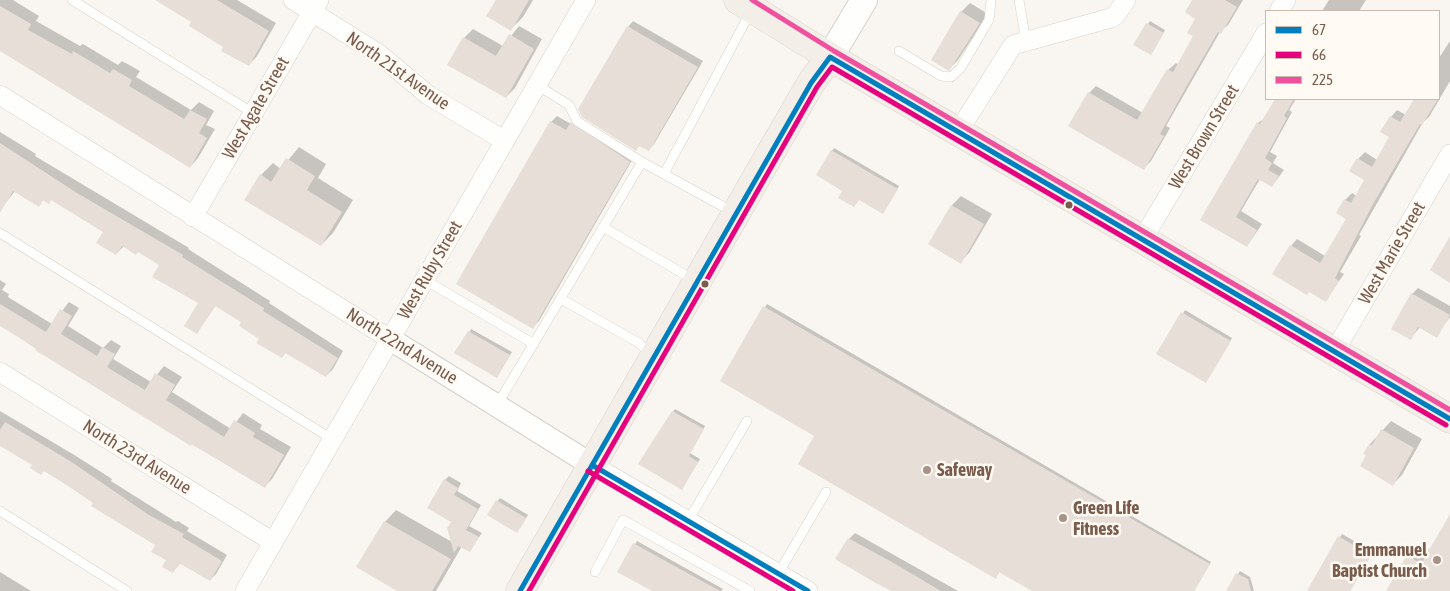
<!DOCTYPE html>
<style>
body{margin:0}
#map{position:relative;width:1450px;height:591px;overflow:hidden;background:#f9f5f0;font-family:"Asap Condensed",sans-serif}
canvas{display:block}
.legend{position:absolute;left:1265px;top:10px;width:175px;height:90px;box-sizing:border-box;background:#fffaf3;border:1px solid #cabbb1;margin:0;padding:6px 9px;list-style:none;font-size:15px;color:#7a5c4d}
.legend li{display:flex;align-items:center;gap:10px;height:25px}
.legend b{width:25px;border:1px solid #cabbb1}
</style>
<div id="map">
<canvas width="1450" height="591"></canvas>
<ul class="legend">
<li><b style="height:6px;background:#007fbe"></b>67</li>
<li><b style="height:6px;background:#e5007d"></b>66</li>
<li><b style="height:6px;background:#ef519e"></b>225</li>
</ul>
</div>
<script>
const ctx = document.querySelector('canvas').getContext('2d');
ctx.lineJoin = 'round';
function fill(path, color) { ctx.fillStyle = color; ctx.fill(path, 'evenodd'); }
const shape = rows => new Path2D(rows.map(r => 'M' + r).join(''));
function stroke(path, color, width, dash) { ctx.strokeStyle = color; ctx.lineWidth = width; ctx.lineCap = dash ? 'butt' : 'round'; ctx.setLineDash(dash || []); ctx.stroke(path); }
function label(font, color, halo, rows, align = 'center') {
  ctx.font = font + ' "Asap Condensed",sans-serif'; ctx.lineWidth = 5; ctx.setLineDash([]); ctx.textBaseline = 'middle'; ctx.strokeStyle = halo; ctx.fillStyle = color; for (const [text, x, y, turn = 0] of rows) {
    ctx.save(); ctx.translate(x, y); ctx.rotate((+turn || 0) * Math.PI / 180); ctx.textAlign = isNaN(turn) ? turn : align; if (halo) ctx.strokeText(text, 0, 0); ctx.fillText(text, 0, 0); ctx.restore();
  }
}
const shadow = shape([
 [0,0,13,0,39,16,36,21,80,46,83,44,118,65,122,61,140,71,136,77,191,110,199,102,214,111,206,125,215,129,198,158,190,167,0,50],
 [158,0,237,0,276,23,257,56,249,65,193,21],
 [497,0,533,0,523,17,511,29],
 [1194,0,1243,0,1228,25,1220,32,1166,126,1170,128,1151,161,1144,168,1089,93,1096,86,1143,113,1168,70,1176,63,1178,65,1195,36,1197,18],
 [1329,0,1366,0,1359,11,1322,11],
 [970,3,988,14,958,60,949,69,961,12],
 [633,21,703,61,654,144,648,150,640,145,636,149,628,27],
 [1150,21,1165,30,1153,51,1135,44],
 [519,26,542,39,515,88,506,97,464,38,473,29,503,46],
 [1450,41,1450,81,1429,117,1423,122,1359,235,1361,236,1340,272,1344,274,1326,300,1291,246,1297,239,1325,256,1347,218,1345,200,1352,193,1357,196,1366,180,1358,159,1365,152,1377,160,1391,137,1391,117,1397,110,1406,115,1416,99,1439,99,1439,58],
 [1273,99,1296,99,1289,110,1292,112,1270,152,1277,156,1273,163,1284,170,1272,186,1260,179,1241,211,1262,224,1247,246,1202,219,1258,123,1265,118,1275,101],
 [557,116,571,124,578,117,635,155,539,321,533,327,551,122],
 [0,132,36,154,35,156,189,248,188,249,270,301,269,303,343,351,333,369,326,376,286,352,282,357,243,322,216,305,197,332,200,302,161,264,139,251,124,246,116,254,104,232,51,199,44,199,39,205,15,191,3,206,0,205],
 [299,147,326,164,318,178,353,200,333,233,321,245,261,175,273,163,281,169],
 [834,148,899,186,883,213,844,190,832,151],
 [961,196,992,214,969,253,960,262,929,244,952,205],
 [0,280,6,284,2,290,9,294,8,297,52,324,69,302,79,308,68,326,103,348,111,340,121,346,113,359,151,382,164,366,182,377,172,392,231,429,243,413,262,425,260,429,291,447,272,479,264,487,83,379,0,325],
 [1418,288,1450,306,1450,317,1436,336,1420,327,1410,339,1393,328,1412,294],
 [767,304,1211,562,1194,591,1035,591,1000,571,996,577,816,435,722,380],
 [1185,310,1232,338,1206,382,1158,354],
 [471,329,512,352,497,377,456,353],
 [675,409,705,426,690,453,700,459,682,488,673,412],
 [0,411,76,456,112,479,111,481,176,522,178,521,189,528,187,531,227,555,216,574,210,580,181,562,173,572,157,545,69,485,0,444],
 [1391,421,1422,439,1402,475,1393,484,1368,455,1370,444],
 [449,476,461,483,457,491,481,505,469,526,482,533,469,551,462,546,436,591,400,591,385,522,396,510,452,542,452,521,445,480],
 [500,498,528,515,520,528,489,514],
 [1450,519,1450,591,1395,591,1408,556,1419,544,1430,550],
 [855,533,958,591,894,591,849,539],
 [1342,534,1373,552,1350,591,1308,591],
 [637,541,723,589,721,591,655,591,619,571],
 [1240,571,1250,577,1254,591,1227,591],
 [0,572,31,591,0,591]
]);
const building = shape([
 [155,0,217,0,269,31,249,66,221,51,223,47,189,26,191,22],
 [496,0,529,0,511,31,486,16],
 [1192,0,1225,0,1237,7,1221,34,1218,32,1189,82,1160,134,1164,136,1144,170,1068,126,1088,92,1137,120,1167,69,1173,72,1193,36,1187,33,1195,19,1185,12],
 [0,6,31,24,28,30,72,54,73,51,110,73,113,69,132,80,129,86,184,119,190,110,207,119,199,133,207,138,190,168,0,51],
 [960,11,980,23,949,71,931,60],
 [1146,23,1164,33,1151,55,1133,45],
 [627,26,698,67,649,151,639,146,636,151,582,117,578,109],
 [509,34,534,49,506,98,447,65,463,37,496,56],
 [1275,99,1294,99,1284,116,1287,118,1265,158,1272,163,1268,170,1279,176,1272,187,1258,179,1236,217,1257,230,1247,247,1200,220,1257,122,1260,124],
 [1414,99,1438,99,1422,125,1420,124,1373,204,1335,278,1339,281,1326,302,1309,292,1307,295,1272,274,1290,245,1320,263,1346,219,1336,213,1344,199,1351,203,1364,180,1349,171,1357,158,1372,167,1389,137,1380,132,1390,116,1400,122],
 [550,121,566,130,571,122,630,162,533,329,456,284],
 [0,143,77,193,183,255,182,257,264,308,263,311,338,358,326,377,285,353,282,358,256,343,259,339,239,326,241,322,215,306,197,334,184,326,198,303,152,277,159,265,138,252,136,255,122,246,116,255,96,243,103,232,51,200,49,204,43,200,39,207,13,191,0,213],
 [831,150,898,189,883,214,859,200,854,207,838,198,842,191,816,175],
 [286,158,315,176,307,190,342,212,321,246,244,200,260,174,271,182],
 [951,205,984,224,961,264,928,244],
 [1450,236,1450,283,1430,270],
 [1411,293,1450,315,1437,338,1418,327,1411,340,1391,329],
 [0,304,46,332,60,309,72,316,61,334,97,356,102,347,115,354,107,367,123,377,145,390,155,373,175,385,166,400,224,437,234,420,255,433,253,437,284,455,265,488,192,444,191,446,35,350,36,348,0,326],
 [763,306,1210,564,1194,591,1032,591,999,572,996,579,798,464,814,436,720,381],
 [1181,312,1231,341,1206,383,1156,354],
 [468,331,510,355,497,378,454,353],
 [672,411,704,429,689,456,698,462,682,490,638,464],
 [5,422,70,461,149,515,184,534,182,537,222,561,210,581,179,563,173,573,162,567,166,560,151,552,155,545,91,506,93,503,68,486,44,471,41,475,30,468,32,465,0,446,0,430],
 [1381,429,1414,448,1393,486,1360,466,1366,455,1363,454,1369,444,1372,445],
 [444,479,458,488,454,495,478,509,466,530,479,537,470,552,458,546,454,553,447,528,451,522,427,508],
 [496,500,526,518,517,533,487,515],
 [1450,514,1450,591,1386,591,1407,555,1421,564],
 [384,521,451,559,432,591,397,591,356,567],
 [1338,536,1371,555,1350,591,1307,591],
 [848,538,890,561,941,591,891,591,874,582,835,559],
 [633,543,720,591,652,591,617,572],
 [1236,573,1248,579,1251,591,1226,591]
]);
const service = shape([
 [72,0,253,113],
 [1019,0,1026,42],
 [899,51,941,76,951,77,960,69,989,20,991,0],
 [537,85,569,105,577,121,642,162,733,212],
 [664,174,751,11],
 [603,227,694,280],
 [0,233,332,439],
 [425,280,534,344],
 [561,299,639,343,651,355],
 [497,405,642,162],
 [0,511,127,591],
 [688,521,747,421],
 [595,572,623,520,750,591],
 [778,574,826,492]
]);
const minor = shape([
 [293,0,379,54,428,95,505,141],
 [1279,11,1286,0],
 [0,95,390,339],
 [958,132,1013,45,1111,18,1116,15,1126,0],
 [193,217,319,0],
 [1142,240,1266,33],
 [1334,352,1450,154],
 [0,372,273,542],
 [592,465,808,591],
 [245,591,586,0]
]);
const tertiary = shape([
 [390,339,592,465]
]);
const secondary = shape([
 [830,57,864,0]
]);
const primary = shape([
 [738,0,830,57,1450,419],
 [520,591,763,166,811,83,830,57]
]);
const bus1 = shape([
 [592,465,808,591],
 [520,591,811,83,830,57,1450,419]
]);
const bus2 = shape([
 [588,471,793,591],
 [529,591,817,87,832,67,1446,425]
]);
const bus3 = shape([
 [752,0,834,51,1450,410]
]);
const markers = [
 [1069,205,4.5,"#7a5c4d"],
 [705,284,4.5,"#7a5c4d"],
 [927,470,5,"#a69286"],
 [1063,518,5,"#a69286"],
 [1437,560,5,"#a69286"]
];
const streetNames = [
 ["North 21st Avenue",398,71,35],
 ["West Agate Street",256,108,-60],
 ["West Brown Street",1204,137,-59],
 ["West Marie Street",1392,253,-60],
 ["West Ruby Street",430,270,-60],
 ["North 22nd Avenue",402,346,32],
 ["North 23rd Avenue",137,457,32]
];
const poiNames = [
 ["Safeway",937,470],
 ["Green Life",1073,508],
 ["Fitness",1073,529],
 ["Emmanuel",1427,550,"right"],
 ["Baptist Church",1427,571,"right"]
];
fill(shadow, '#0003');
fill(building, '#e6ded7');
stroke(service, '#d7d1cb', 10);
stroke(minor, '#d7d1cb', 20);
stroke(tertiary, '#d7d1cb', 24);
stroke(secondary, '#d9d2cb', 28);
stroke(primary, '#dad1cc', 29);
stroke(service, '#fefefd', 9);
stroke(minor, '#fefefd', 19);
stroke(tertiary, '#fefefd', 22);
stroke(secondary, '#fefefd', 26);
stroke(primary, '#f3eee8', 28);
stroke(bus1, '#007fbe', 5);
stroke(bus2, '#e5007d', 5);
stroke(bus3, '#ef519e', 5);
for (const [x, y, r, color] of markers) { const dot = new Path2D(); dot.arc(x, y, r, 0, 2 * Math.PI); ctx.fillStyle = color; ctx.fill(dot); stroke(dot, '#fffaf3', 2); }
label('18px', '#7a5c4d', '#fffaf3', streetNames);
label('bold 18px', '#7a5c4d', '#fffaf3', poiNames, 'left');
</script>
